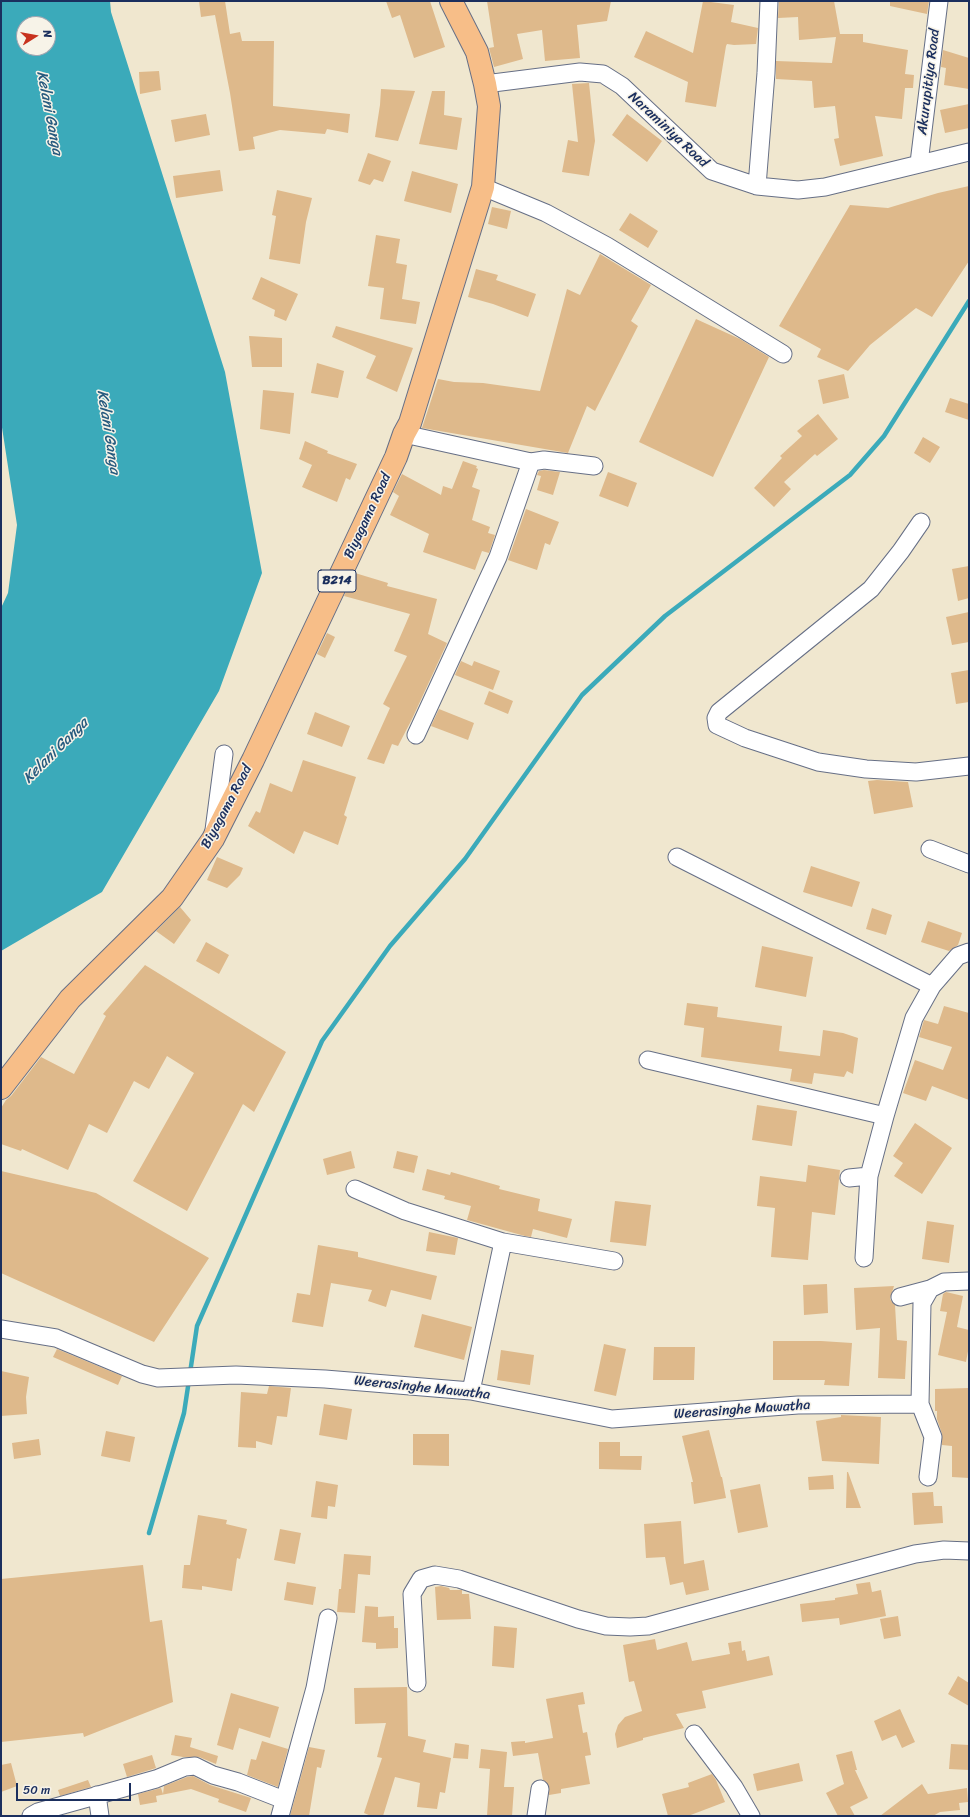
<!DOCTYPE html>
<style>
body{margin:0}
#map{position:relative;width:970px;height:1817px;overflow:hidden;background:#f0e7cf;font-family:Sriracha,sans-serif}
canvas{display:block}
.frame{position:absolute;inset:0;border:2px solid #1b2f5e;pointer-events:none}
.north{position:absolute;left:16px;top:16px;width:40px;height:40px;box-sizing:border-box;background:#f7f3e8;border:1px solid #9fa5b1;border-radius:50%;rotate:79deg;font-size:11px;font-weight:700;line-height:16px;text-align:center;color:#1b2f5e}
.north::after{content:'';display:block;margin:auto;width:14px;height:18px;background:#c8321e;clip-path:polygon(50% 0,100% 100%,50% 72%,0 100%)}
.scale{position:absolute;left:16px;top:1783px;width:115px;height:18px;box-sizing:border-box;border:2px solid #1b2f5e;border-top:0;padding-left:5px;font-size:12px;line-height:14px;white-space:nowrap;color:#1b2f5e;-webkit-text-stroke:3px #f7f3e8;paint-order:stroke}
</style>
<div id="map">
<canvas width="970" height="1817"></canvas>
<div class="frame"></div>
<div class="north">N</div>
<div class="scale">50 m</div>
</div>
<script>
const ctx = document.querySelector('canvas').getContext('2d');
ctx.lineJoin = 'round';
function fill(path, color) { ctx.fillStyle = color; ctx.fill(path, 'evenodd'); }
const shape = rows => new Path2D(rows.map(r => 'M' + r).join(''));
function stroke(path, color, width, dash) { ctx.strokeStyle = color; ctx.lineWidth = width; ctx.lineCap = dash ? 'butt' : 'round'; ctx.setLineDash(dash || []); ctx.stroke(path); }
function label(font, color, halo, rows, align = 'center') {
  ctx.font = font + ' Sriracha,sans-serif'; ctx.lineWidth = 3; ctx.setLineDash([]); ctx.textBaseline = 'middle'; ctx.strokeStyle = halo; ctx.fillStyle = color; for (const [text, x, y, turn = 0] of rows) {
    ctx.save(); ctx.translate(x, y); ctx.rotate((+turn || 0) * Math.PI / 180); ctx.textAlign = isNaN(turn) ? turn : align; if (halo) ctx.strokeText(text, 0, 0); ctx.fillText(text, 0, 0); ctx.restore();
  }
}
const water = shape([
 [1,1,110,1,111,12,225,372,262,573,219,691,102,892,1,951,1,608,8,593,17,525,1,421],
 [24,24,48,24,48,48,24,48]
]);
const stream = shape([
 [190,1373,197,1326,322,1041,390,946,465,859,582,695,665,616,850,475,884,436,969,301],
 [149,1533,184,1413,189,1380]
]);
const building = shape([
 [199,1,225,1,230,34,240,32,242,41,274,41,273,106,350,114,348,133,327,129,325,134,280,130,253,137,255,149,239,151,230,93,215,15,201,17],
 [386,1,430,1,445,47,414,58,400,15,392,18],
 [487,1,611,1,607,21,577,25,580,58,545,61,542,30,517,34,523,59,494,67,489,48,494,47],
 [703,1,734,5,731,22,758,28,756,44,734,45,727,44,726,46,716,107,685,102,688,82,634,57,646,31,693,53],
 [779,1,834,1,840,34,863,34,863,42,908,50,905,74,914,75,913,88,905,88,902,119,875,116,883,156,840,166,834,139,839,138,835,106,814,108,812,81,776,79,776,61,832,63,836,37,799,40,798,17,778,18],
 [890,1,929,1,927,14,890,6],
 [943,50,969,58,969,89,944,85,946,68,941,67],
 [159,71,161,90,140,94,139,72],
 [589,83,595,141,589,176,562,172,568,140,578,142,572,84],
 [381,89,415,91,398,141,375,137,380,105],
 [432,91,445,91,444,115,462,118,457,150,419,144],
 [969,104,969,128,945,133,940,110],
 [206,114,210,135,175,142,171,120],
 [627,114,662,141,647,162,612,135],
 [368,153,391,161,383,182,374,179,370,185,358,181],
 [220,170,223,191,176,198,173,176],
 [412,171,458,184,451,213,404,201],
 [969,186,969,261,932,317,916,308,870,345,848,371,817,357,821,349,779,326,850,205,888,208,938,193],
 [277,190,312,198,306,222,300,264,269,259,276,216,272,215],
 [492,207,511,211,507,229,488,224],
 [630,213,658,231,648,248,619,230],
 [376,235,400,239,396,263,407,265,402,299,420,302,416,324,380,319,384,288,368,286],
 [600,254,651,285,631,321,638,326,595,411,587,406,568,453,422,428,438,379,454,382,483,383,540,391,567,289,580,295],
 [476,269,498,275,496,280,536,294,528,317,493,304,468,297],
 [261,277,298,294,286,321,274,316,275,310,252,299],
 [696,319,740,339,769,357,713,477,639,442],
 [336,326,413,348,397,392,366,378,376,356,332,337],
 [249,336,282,338,282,367,252,367],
 [317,363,344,371,338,398,311,393],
 [844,374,849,398,823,404,818,380],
 [263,390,294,393,290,434,260,429],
 [950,398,969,404,969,420,945,412],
 [818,414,838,439,817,456,815,454,784,482,791,489,774,507,754,488,782,458,780,456,802,436,797,431],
 [923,437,940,447,930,463,914,453],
 [305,441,328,451,327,453,357,464,350,480,346,478,337,502,302,487,312,465,299,459],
 [463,461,477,466,476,468,478,469,472,487,480,490,472,520,490,527,488,533,495,535,489,553,482,551,475,570,423,552,429,534,390,515,399,496,393,492,402,474,441,495,443,486,452,489],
 [544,470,560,472,553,495,537,490,541,476,537,475,539,471],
 [608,472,637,483,628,507,599,496],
 [526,509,559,522,550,545,545,543,537,570,508,560],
 [969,566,969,598,958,601,952,569],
 [355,573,388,583,387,586,437,599,428,634,447,643,412,719,398,746,392,744,384,764,367,759,390,708,383,704,407,656,394,651,410,614,344,596],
 [969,612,969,642,952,645,946,617],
 [327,633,335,637,325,658,317,654],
 [461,661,472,666,474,661,500,671,493,690,455,675],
 [969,670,969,702,956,704,951,673],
 [489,691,513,701,508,714,484,704],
 [439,709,474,723,468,740,431,726],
 [315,712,350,726,342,747,307,734],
 [303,760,356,777,344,815,347,817,338,845,304,831,294,854,248,826,256,811,260,813,270,783,292,792],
 [877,780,908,782,913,807,874,814,868,781],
 [217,857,243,868,240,875,227,888,207,880],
 [811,866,860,882,852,907,803,892],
 [180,907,191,920,174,944,156,931],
 [872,908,892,915,886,935,866,929],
 [928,921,962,933,958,945,949,951,921,942],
 [206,942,229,955,219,974,196,961],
 [762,946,813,957,806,997,755,987],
 [145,965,286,1052,254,1112,243,1104,187,1211,133,1181,194,1073,167,1056,149,1089,134,1081,107,1133,89,1124,68,1170,22,1149,21,1151,1,1144,1,1108,6,1100,11,1096,41,1057,74,1074,106,1016,103,1014],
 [687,1003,718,1007,717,1017,782,1026,779,1051,820,1056,823,1030,843,1033,858,1038,853,1074,847,1071,844,1077,814,1073,812,1084,790,1081,792,1069,701,1057,704,1028,684,1025],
 [944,1006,969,1013,969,1100,932,1086,926,1101,903,1093,915,1060,943,1070,952,1047,919,1037,924,1020,938,1024],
 [757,1105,797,1111,792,1146,752,1140],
 [915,1123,952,1148,922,1194,894,1176,903,1163,893,1156],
 [351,1151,355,1168,327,1175,323,1159],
 [397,1151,418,1156,414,1173,393,1168],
 [808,1165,840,1170,835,1215,812,1212,808,1260,771,1257,775,1208,757,1206,760,1176,806,1182],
 [427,1169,450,1175,451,1172,500,1186,499,1189,540,1199,538,1211,572,1219,567,1238,533,1229,531,1237,525,1236,467,1220,471,1206,444,1199,445,1196,422,1190],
 [1,1171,96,1193,209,1258,154,1342,1,1273],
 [615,1201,651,1205,646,1246,610,1242],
 [927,1221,954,1225,949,1263,922,1259],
 [429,1232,458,1238,455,1255,426,1251],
 [318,1245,358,1252,358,1257,437,1276,431,1300,391,1290,386,1307,368,1301,372,1290,331,1283,323,1327,292,1322,297,1293,310,1295],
 [827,1284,828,1313,804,1315,803,1285],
 [894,1286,890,1299,895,1305,897,1340,907,1341,905,1379,878,1378,880,1328,856,1330,854,1288],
 [946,1292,963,1296,957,1327,969,1330,969,1346,966,1362,938,1355,947,1312,940,1311,943,1294],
 [422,1314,472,1327,464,1360,414,1347],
 [773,1341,821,1341,852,1343,849,1386,824,1385,825,1380,773,1380],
 [604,1344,626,1349,616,1396,594,1391],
 [654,1347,695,1347,694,1380,653,1380],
 [57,1349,122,1376,118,1385,53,1357],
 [501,1350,534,1355,530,1385,497,1380],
 [1,1371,29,1377,26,1397,27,1414,1,1416],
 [269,1386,291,1388,287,1417,277,1416,272,1445,256,1441,256,1448,238,1447,241,1392,267,1394],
 [969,1388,969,1478,952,1477,952,1446,942,1445,942,1434,937,1419,937,1411,935,1411,935,1389],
 [324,1404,352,1409,347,1440,319,1435],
 [841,1415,881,1417,879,1464,822,1461,816,1421,841,1417],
 [709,1430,721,1477,722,1477,726,1498,694,1504,691,1482,693,1482,682,1436],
 [106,1431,135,1437,130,1462,101,1456],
 [413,1434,449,1434,449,1466,413,1465],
 [39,1439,41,1455,14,1459,12,1443],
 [599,1442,620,1442,620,1456,642,1456,641,1470,599,1469],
 [847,1472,848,1472,861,1508,846,1508],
 [833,1475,834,1489,809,1490,808,1477],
 [316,1481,338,1485,335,1507,328,1506,327,1519,311,1517],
 [760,1484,768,1527,738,1533,730,1490],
 [933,1492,934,1506,942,1506,943,1523,914,1525,912,1493],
 [198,1515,227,1520,226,1524,247,1529,240,1559,237,1558,232,1591,202,1586,202,1590,182,1588,184,1565,190,1565],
 [681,1521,684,1564,704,1560,709,1590,686,1595,683,1582,670,1585,665,1557,646,1558,644,1524],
 [280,1529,301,1533,295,1564,274,1560],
 [344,1554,371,1556,370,1575,358,1574,355,1613,337,1612,339,1589,341,1589],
 [143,1565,150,1622,162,1620,173,1702,84,1737,83,1733,1,1742,1,1579],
 [287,1582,316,1587,313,1605,284,1600],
 [870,1582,872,1592,881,1590,886,1616,840,1625,839,1618,802,1622,800,1604,835,1600,835,1598,858,1594,856,1584],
 [441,1586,449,1588,450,1590,462,1590,462,1594,469,1594,471,1619,437,1620,435,1587],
 [365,1606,378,1607,378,1617,394,1616,394,1628,398,1628,398,1648,376,1649,376,1643,362,1642],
 [898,1616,901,1636,884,1639,880,1619],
 [494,1626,517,1628,514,1668,492,1666],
 [655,1639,657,1650,687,1642,692,1661,730,1654,728,1643,741,1641,742,1651,745,1650,747,1661,769,1656,773,1675,702,1691,706,1708,676,1714,684,1728,643,1738,643,1740,617,1748,615,1734,618,1725,625,1717,642,1711,634,1681,629,1682,623,1645],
 [958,1676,969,1683,969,1706,948,1694],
 [407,1687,408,1736,426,1740,423,1752,451,1758,445,1793,440,1792,437,1809,417,1807,420,1783,395,1777,383,1816,371,1816,364,1813,382,1758,377,1757,386,1723,355,1724,354,1688],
 [583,1692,585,1704,578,1705,583,1733,587,1732,591,1755,585,1756,590,1784,561,1789,561,1793,549,1795,549,1786,543,1780,538,1753,513,1756,511,1742,525,1741,525,1743,553,1738,546,1699],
 [231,1693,279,1707,270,1738,239,1728,233,1750,217,1745],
 [900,1709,915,1742,902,1748,896,1735,882,1741,874,1721],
 [175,1735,192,1738,190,1747,218,1756,216,1764,199,1757,183,1757,171,1755],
 [262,1741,288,1749,278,1787,247,1775,251,1759,256,1760],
 [455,1743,469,1745,468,1759,453,1758],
 [951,1744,969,1745,969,1770,949,1769],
 [309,1747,325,1750,321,1768,317,1767,309,1816,290,1816],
 [481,1749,507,1752,504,1787,514,1787,512,1816,487,1816,490,1769,479,1768],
 [852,1751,857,1770,855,1770,868,1798,850,1807,855,1816,838,1816,826,1793,844,1784,836,1755],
 [152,1755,156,1768,127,1777,123,1764],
 [11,1763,17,1786,1,1792,1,1765],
 [799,1763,803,1781,757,1791,753,1774],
 [712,1774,716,1780,725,1802,688,1816,668,1816,662,1794,689,1787,688,1783],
 [193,1776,210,1785,251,1798,246,1812,218,1802,219,1799,191,1789,156,1796,157,1802,140,1805,138,1794,161,1788,163,1794,164,1786,187,1777],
 [88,1780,91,1787,60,1796,58,1790],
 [922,1784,928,1794,967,1788,968,1802,959,1803,960,1810,940,1812,933,1816,880,1816]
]);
const minor = shape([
 [485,84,580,72,603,74,622,86,712,171,757,186,798,190,825,187,969,152],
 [919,163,939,1],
 [757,186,766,73,769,1],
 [483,187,546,213,607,246,783,354],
 [404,434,531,462,544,460,594,466],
 [921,522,901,551,871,589,719,712,716,718,717,725,745,738,818,762,866,769,916,772,969,766],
 [416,735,498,557,531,462],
 [214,830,224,754],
 [930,849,969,864],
 [677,857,932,986],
 [648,1060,885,1116],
 [849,1178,869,1176],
 [355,1189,405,1211,503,1242,471,1391],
 [503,1242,614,1261],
 [864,1258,869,1176,885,1116,914,1018,932,986,958,956,969,952],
 [900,1297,930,1289],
 [1,1329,56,1338,142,1374,158,1378,236,1375,325,1379,471,1391,612,1419,798,1405,920,1404],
 [928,1477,933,1437,920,1404,922,1303,930,1289,944,1282,969,1281],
 [417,1683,412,1594,421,1579,435,1575,459,1579,578,1619,606,1626,630,1627,648,1626,915,1554,944,1550,969,1551],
 [694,1734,734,1787,751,1816],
 [97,1795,100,1816],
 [31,1816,38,1812,156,1779,185,1767,195,1766,213,1775,238,1782,284,1800],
 [280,1816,315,1688,328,1618],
 [536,1816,540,1789]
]);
const primary = shape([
 [1,1088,70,999,172,898,213,839,253,760,396,457,404,434,410,423,483,187,489,106,485,84,477,52,451,1]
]);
const shields = [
 [337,581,38]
];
const shieldNames = [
 ["B214",337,581]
];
const streetNames = [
 ["Akurupitiya Road",929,82,-83],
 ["Naraminiya Road",668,130,43],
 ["Biyagama Road",368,516,-65],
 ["Biyagama Road",227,807,-62],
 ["Weerasinghe Mawatha",422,1388,6],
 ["Weerasinghe Mawatha",742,1410,-4]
];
const waterNames = [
 ["Kelani Ganga",49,113,79],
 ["Kelani Ganga",108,432,81],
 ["Kelani Ganga",56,751,-45]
];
fill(water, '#3baaba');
stroke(stream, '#3baaba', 4.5);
fill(building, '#deb98b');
stroke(minor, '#666f86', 19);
stroke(primary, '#666f86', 24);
stroke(minor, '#fff', 17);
stroke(primary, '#f7be88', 22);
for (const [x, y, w] of shields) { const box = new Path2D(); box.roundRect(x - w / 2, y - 11, w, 22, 3); ctx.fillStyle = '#f7f3e8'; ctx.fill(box); stroke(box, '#1b2f5e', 1); }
label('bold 13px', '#1b2f5e', null, shieldNames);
label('14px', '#1b2f5e', '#f7f3e8', streetNames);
label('italic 15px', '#265a7e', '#f7f3e8', waterNames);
</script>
